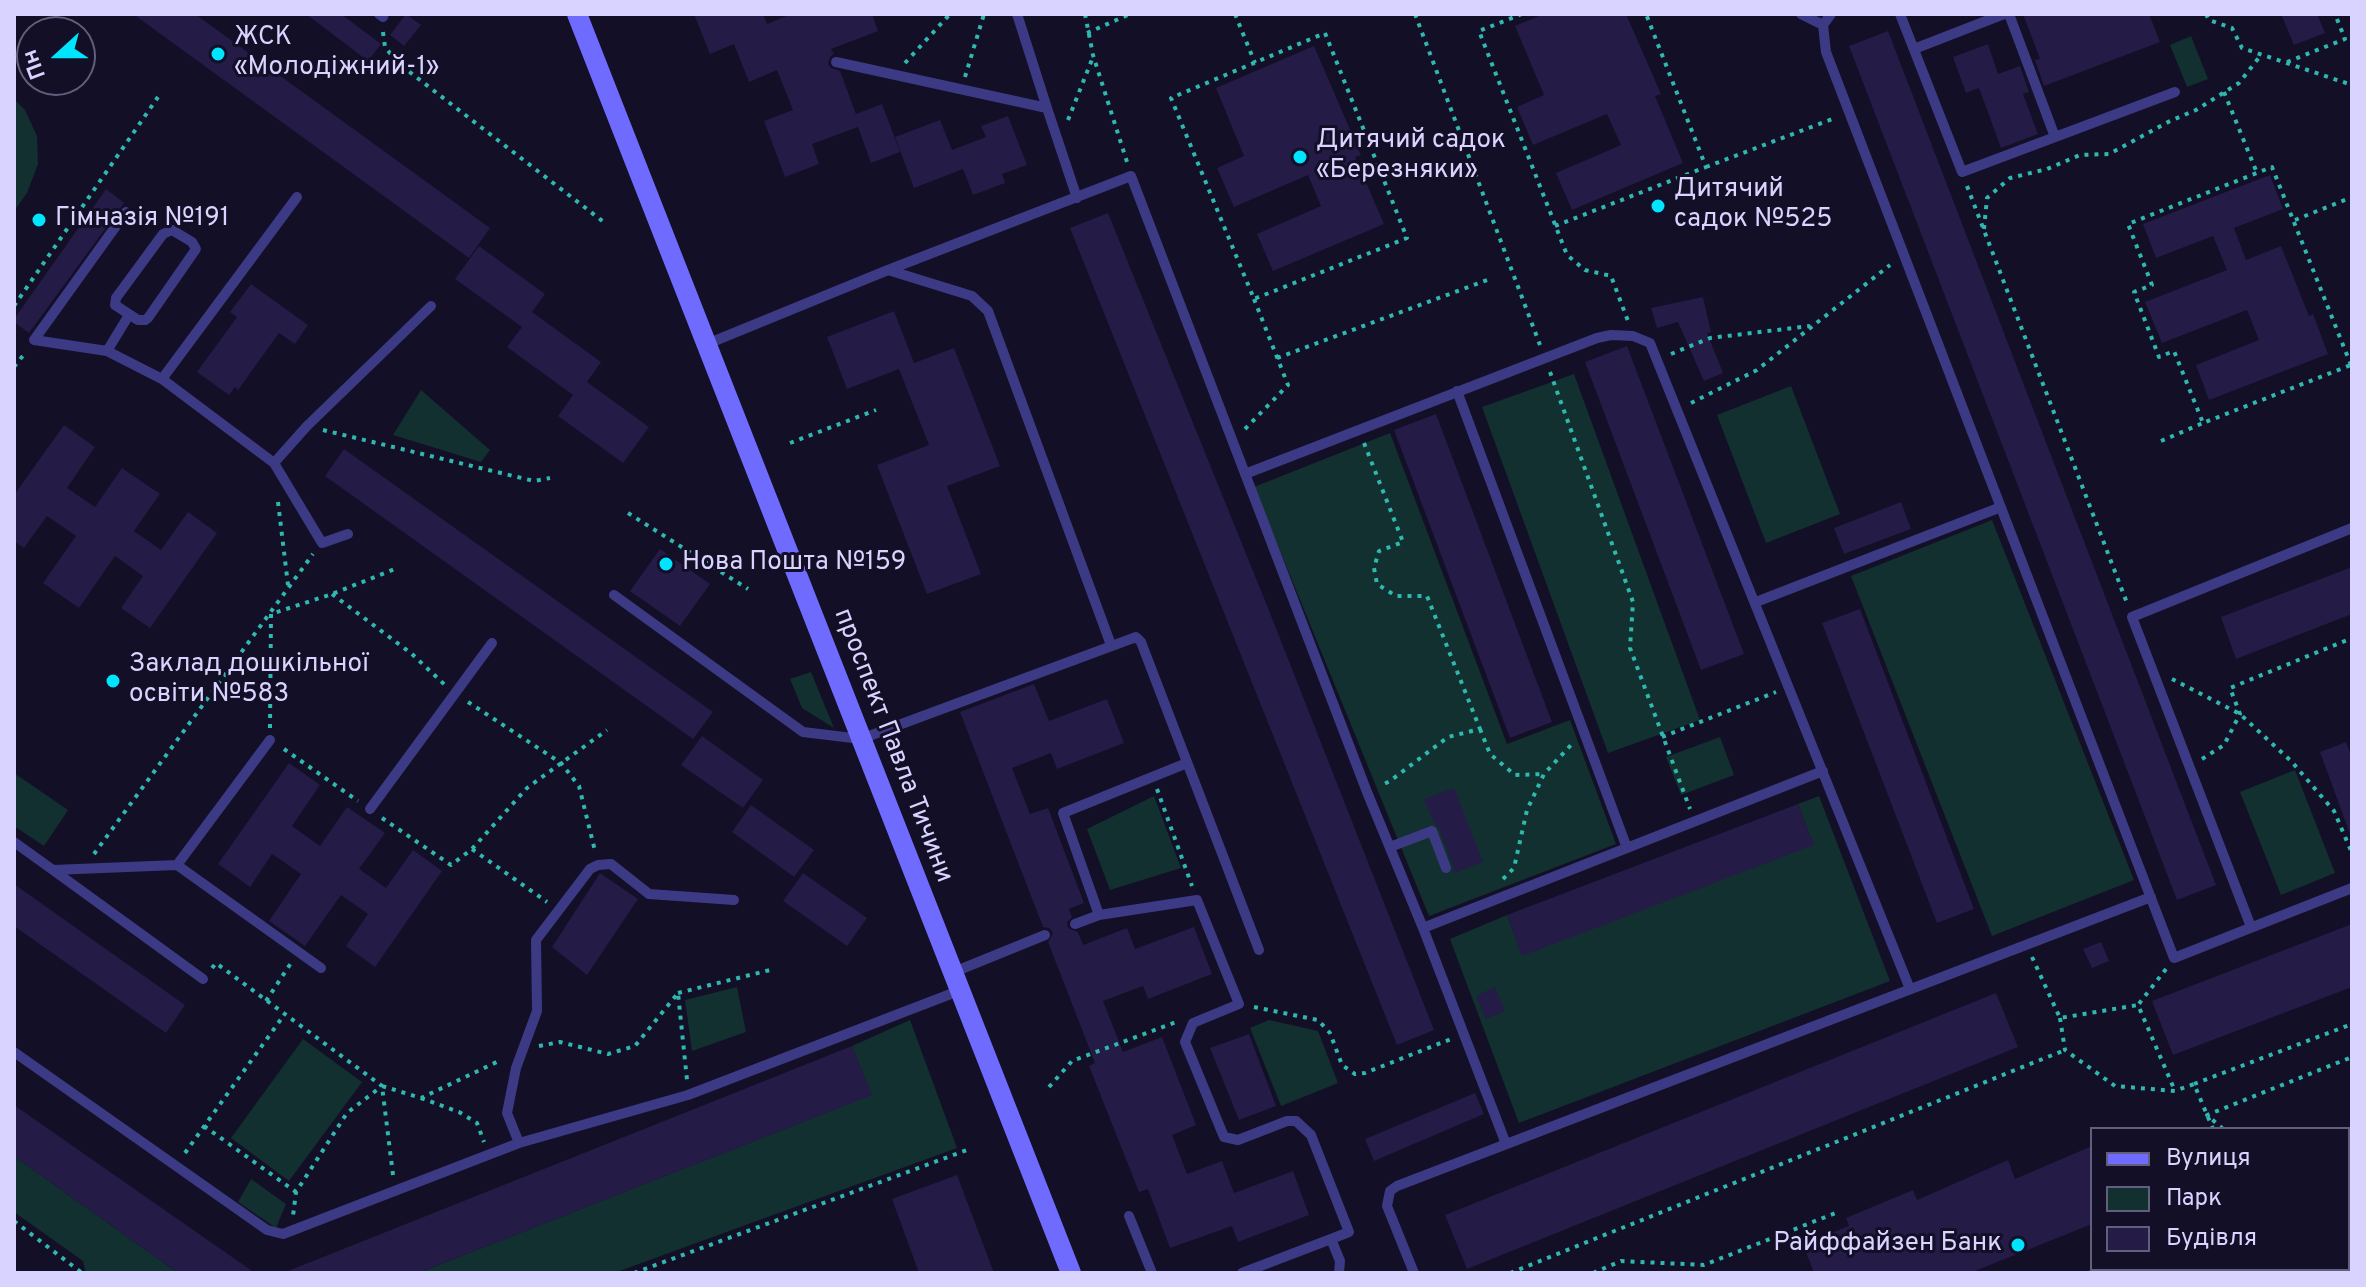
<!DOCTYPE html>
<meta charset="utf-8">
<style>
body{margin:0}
#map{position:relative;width:2366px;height:1287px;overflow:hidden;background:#130f26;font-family:Overpass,sans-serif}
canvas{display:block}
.frame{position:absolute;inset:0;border:16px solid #d9d4ff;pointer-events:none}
.legend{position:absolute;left:2090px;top:1127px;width:260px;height:144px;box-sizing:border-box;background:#130f26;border:2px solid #625e7d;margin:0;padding:10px 14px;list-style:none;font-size:24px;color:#d9d4ff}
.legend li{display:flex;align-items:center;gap:16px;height:40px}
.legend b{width:40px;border:2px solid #625e7d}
.north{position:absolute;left:16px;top:16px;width:80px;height:80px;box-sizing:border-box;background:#130f26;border:2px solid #625e7d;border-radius:50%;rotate:249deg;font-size:22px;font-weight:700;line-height:32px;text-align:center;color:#d9d4ff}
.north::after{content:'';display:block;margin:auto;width:28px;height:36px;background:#00e5ff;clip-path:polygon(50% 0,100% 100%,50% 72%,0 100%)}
</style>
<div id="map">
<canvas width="2366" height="1287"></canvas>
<div class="frame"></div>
<ul class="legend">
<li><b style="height:10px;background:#6f6bff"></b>Вулиця</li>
<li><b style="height:22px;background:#12302f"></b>Парк</li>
<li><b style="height:22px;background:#241b47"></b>Будівля</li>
</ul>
<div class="north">Пн</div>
</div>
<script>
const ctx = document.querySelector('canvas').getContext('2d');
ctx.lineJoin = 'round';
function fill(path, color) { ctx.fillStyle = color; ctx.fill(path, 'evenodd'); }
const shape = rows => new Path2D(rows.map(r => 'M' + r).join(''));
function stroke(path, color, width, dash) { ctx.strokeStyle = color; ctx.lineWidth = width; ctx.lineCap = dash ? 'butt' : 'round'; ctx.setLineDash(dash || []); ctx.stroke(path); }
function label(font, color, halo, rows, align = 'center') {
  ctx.font = font + ' Overpass,sans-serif'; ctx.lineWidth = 6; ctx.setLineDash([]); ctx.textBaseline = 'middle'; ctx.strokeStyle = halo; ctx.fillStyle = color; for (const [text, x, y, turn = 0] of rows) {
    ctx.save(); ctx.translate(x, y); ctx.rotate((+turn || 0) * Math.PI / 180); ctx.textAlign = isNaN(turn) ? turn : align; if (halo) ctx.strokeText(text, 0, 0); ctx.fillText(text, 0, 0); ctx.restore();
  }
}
const green = shape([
 [2191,36,2208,79,2187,87,2170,45],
 [14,99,25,110,37,136,38,164,27,193,14,211],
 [1574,374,1700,720,1608,753,1482,407],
 [1791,386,1840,514,1766,543,1717,415],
 [421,390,490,450,481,462,393,435],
 [1390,433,1507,744,1570,720,1616,844,1429,916,1254,487],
 [1992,520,2134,880,1992,936,1851,576],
 [811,672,834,728,802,708,790,679],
 [1720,737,1734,775,1681,795,1666,757],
 [2295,770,2335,873,2281,895,2240,792],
 [14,773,68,810,44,846,14,826],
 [1154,796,1181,868,1110,890,1087,829],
 [1819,796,1890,981,1519,1123,1450,939,1507,915,1522,955,1813,844,1798,804],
 [737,987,746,1032,692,1051,685,1000],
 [910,1020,957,1148,614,1273,418,1273,871,1095,852,1046],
 [1269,1020,1318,1031,1338,1083,1281,1106,1250,1028],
 [303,1039,362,1082,289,1181,231,1138],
 [14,1156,178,1273,86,1273,83,1261,14,1212],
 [251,1179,286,1204,276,1228,238,1202]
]);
const building = shape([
 [133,14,195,14,490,228,469,258],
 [306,14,341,14,381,44,368,61],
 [406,14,421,25,404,46,390,35],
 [694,14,763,14,767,24,791,14,872,14,878,31,831,49,834,54,830,57,828,64,831,68,840,71,856,114,882,104,900,152,871,163,858,127,812,144,819,164,785,177,764,121,793,110,777,70,749,82,734,44,710,54],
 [1544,14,1626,14,1661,94,1655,96,1683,163,1572,210,1556,173,1621,145,1607,114,1533,145,1517,107,1544,95,1515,26],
 [2023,14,2149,14,2160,42,2044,86,2035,60,2040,59],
 [2281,14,2317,14,2325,33,2294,45],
 [1888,31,2216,885,2177,900,1849,46],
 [1988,44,1998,74,2020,66,2029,92,2023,94,2038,134,2001,148,1979,88,1966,93,1953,57],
 [1314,46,1361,155,1355,157,1384,224,1273,271,1257,234,1321,206,1308,175,1234,207,1217,168,1244,156,1216,88],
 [1008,116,1027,165,1002,174,1005,183,973,195,963,169,914,188,895,137,940,120,952,150,986,137,981,126],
 [2270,175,2283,209,2234,228,2246,260,2281,246,2309,316,2313,314,2328,354,2209,400,2196,365,2259,340,2247,310,2162,343,2145,302,2227,270,2213,236,2156,258,2143,224],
 [106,189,124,203,29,333,14,322,14,319],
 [1108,213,1270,613,1434,1030,1397,1045,1070,228],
 [479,246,545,294,532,312,601,362,587,382,649,427,623,463,558,416,573,395,507,347,522,327,455,279],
 [251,284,308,325,295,344,279,333,238,390,235,387,229,395,197,372,237,317,230,312],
 [1703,297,1711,332,1707,333,1723,373,1704,381,1678,322,1657,328,1651,308],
 [894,311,914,363,954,348,1000,466,947,486,981,574,927,594,877,465,929,445,899,369,847,389,827,337],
 [1627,346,1744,654,1701,670,1585,362],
 [1436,414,1552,722,1510,738,1394,430],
 [64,425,95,447,67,488,95,507,122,468,160,494,134,531,161,550,188,512,217,533,150,628,121,608,143,576,115,556,79,608,43,583,76,536,47,516,24,548,14,541,14,495],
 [344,449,713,712,693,739,325,476],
 [1901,502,1911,529,1844,554,1834,528],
 [660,549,710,584,680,626,630,591],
 [2352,567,2352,614,2236,659,2221,617],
 [1860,609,1974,909,1937,923,1822,623],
 [1034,684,1049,721,1107,699,1124,743,1057,769,1051,753,1012,768,1030,814,1048,808,1084,903,1069,909,1072,917,1067,922,1068,928,1078,932,1083,945,1127,928,1135,949,1194,927,1212,974,1148,999,1143,986,1103,1001,1123,1052,1162,1037,1196,1125,1172,1135,1187,1174,1222,1161,1234,1193,1293,1171,1309,1215,1238,1242,1232,1226,1170,1248,1148,1189,1139,1192,1089,1066,1095,1063,1048,942,1053,933,1049,928,1043,927,960,712],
 [702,736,763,780,743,808,681,765],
 [2346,742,2352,758,2350,834,2320,752],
 [289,763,320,785,292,826,320,846,347,807,385,833,359,869,386,888,413,850,442,871,375,967,346,946,368,914,341,895,305,946,269,921,301,874,272,854,250,887,218,864],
 [1454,788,1483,862,1454,873,1453,865,1439,828,1434,823,1424,799],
 [1798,804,1814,845,1522,956,1507,915],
 [751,805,814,850,794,877,732,832],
 [600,873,638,899,587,975,552,947],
 [803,873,867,918,847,946,783,901],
 [14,884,185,1005,166,1033,14,926],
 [2352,924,2352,987,2173,1055,2152,1001],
 [2101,942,2109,961,2092,968,2083,949],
 [1495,987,1505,1011,1486,1019,1476,996],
 [1996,993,2018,1047,1467,1269,1445,1215],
 [1249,1034,1276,1106,1239,1120,1210,1048],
 [852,1046,872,1095,418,1273,283,1273],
 [1475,1093,1484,1114,1374,1161,1365,1139],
 [14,1105,47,1128,255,1273,178,1273,14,1156],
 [2092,1146,2092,1224,1970,1273,1814,1273,1803,1244,1849,1226,1846,1218,1913,1190,1917,1200,2008,1160,2015,1179],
 [957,1175,994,1273,919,1273,892,1199]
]);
const path = shape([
 [1085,14,1093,55,1127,162],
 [1235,14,1255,63],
 [1415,14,1540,345],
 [1522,14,1479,31,1567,255,1585,270,1611,276,1628,321],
 [2206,14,2209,20,2232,28,2242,48,2352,85],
 [383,32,385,47,398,63,605,223],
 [1087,33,1130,14],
 [1325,33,1407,238,1254,299,1171,98,1325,33],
 [2287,62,2345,39,2335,14],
 [905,63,950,14],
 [965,77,984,14],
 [2224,92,2257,173],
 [1068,120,1093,57],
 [1706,167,1835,118],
 [1967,186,2127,603],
 [2295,220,2352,197],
 [1555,226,1706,167,1646,14],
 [1984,229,1987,198,2010,178,2047,169,2080,155,2109,154,2170,121,2196,110,2239,83,2261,55],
 [14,306,158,97],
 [1671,354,1710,338,1810,326],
 [1277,358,1490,279],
 [2351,365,2272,167,2128,224,2152,285,2134,292,2159,357,2174,351,2203,423,2351,365,2352,364],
 [14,367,25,353],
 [1550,372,1633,602,1630,648,1690,809],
 [1691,403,1757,370,1890,265],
 [1245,429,1288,385,1254,299],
 [323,430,534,481,550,478],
 [2161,441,2203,423],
 [790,443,876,410],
 [1364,443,1403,542,1379,551,1374,568,1377,584,1396,596,1427,596,1480,729,1448,737,1390,781,1380,786],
 [278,502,288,585],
 [628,513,748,589],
 [332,594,412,654,445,685],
 [2172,679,2240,714,2292,762,2334,811,2352,853],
 [468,702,561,763,579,786,595,851],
 [270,728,271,614,332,594,395,569],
 [1480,729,1490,754,1515,775,1544,774],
 [1662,737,1776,692],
 [284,749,358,801],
 [2202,759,2224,745,2240,714,2230,688,2352,638],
 [1157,789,1192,886],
 [382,818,451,865,472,849,527,788,607,730],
 [472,849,547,902],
 [94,854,313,554],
 [1503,879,1514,868,1527,810,1544,774,1571,745],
 [2032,957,2060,1018,2138,1005],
 [212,968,216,963,382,1086,347,1113,296,1192,293,1216],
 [2166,969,2138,1005,2175,1091],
 [678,993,774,969],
 [266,1001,291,963],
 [1254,1007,1318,1020,1330,1033,1342,1065,1355,1074,1365,1073,1451,1039],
 [2060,1018,2065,1050,2115,1086,2175,1091,2194,1084,2213,1129],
 [539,1046,560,1042,608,1054,635,1046,678,993,687,1080],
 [2194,1084,2352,1024],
 [1049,1087,1072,1061,1176,1022],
 [421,1098,459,1112,477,1123,484,1142],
 [204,1126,296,1192],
 [2223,1129,2207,1115,2352,1057],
 [185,1153,284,1015],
 [2348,1171,2352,1170],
 [393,1175,382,1086,421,1098,501,1060],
 [14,1221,82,1273],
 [634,1273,967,1150],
 [1510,1273,2065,1050],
 [1593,1273,1621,1261,1704,1265,1838,1212],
 [2089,1273,2099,1269]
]);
const lane = shape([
 [379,14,383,17,384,14],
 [1017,14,1047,108],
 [1801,14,1823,25],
 [1831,14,1823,25,1826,52,2174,958,2352,888],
 [1900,14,1962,172,2175,92],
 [2009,14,2055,137],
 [1914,49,2004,14],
 [836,62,1047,108,1077,198],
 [126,212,34,340,107,351,162,379,274,463,322,543,348,534],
 [172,230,192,242,196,249,148,318,145,320,138,320,115,305,116,298,163,234,172,230],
 [888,270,972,296,988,311,1111,645],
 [707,344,888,270,1131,176,1367,792,1423,928,1506,1144],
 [107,351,129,315],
 [162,379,297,197],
 [1457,391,1627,848],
 [274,463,307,426,431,306],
 [1245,474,1597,338,1611,335,1633,336,1650,343,1910,989],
 [614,595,803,732,861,739,1136,637,1141,642,1259,950],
 [1756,602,2001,507],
 [370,809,492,643],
 [14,842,53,870,177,865,270,740],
 [1390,847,1432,831,1446,868],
 [177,865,321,968],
 [53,870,203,979],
 [1099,915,1063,813,1187,763],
 [1075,924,1099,915,1197,900,1239,1004,1193,1023,1185,1042,1224,1137,1238,1140,1287,1121,1296,1121,1311,1135,1349,1232,1331,1239,1340,1261,1339,1273],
 [2251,927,2132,617,2352,528],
 [1423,928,1823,771],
 [954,972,1045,935],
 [14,1052,267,1230,283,1234,519,1143,688,1095,961,990],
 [519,1143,507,1113,516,1068,537,1011,536,940,590,869,598,865,611,864,649,894,734,900],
 [1129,1216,1152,1273],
 [1242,1273,1331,1239],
 [1414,1273,1387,1206,1390,1191,1397,1186,2151,897]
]);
const secondary = shape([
 [577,14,1071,1273],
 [2348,1238,2352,1236],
 [2259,1273,2269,1269]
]);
const markers = [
 [218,54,8,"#00e5ff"],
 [1300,157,8,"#00e5ff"],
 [1658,206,8,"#00e5ff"],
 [39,220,8,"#00e5ff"],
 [666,564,8,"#00e5ff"],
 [113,681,8,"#00e5ff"],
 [2018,1245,8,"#00e5ff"]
];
const poiNames = [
 ["ЖСК",234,39],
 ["«Молодіжний-1»",234,69],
 ["Дитячий садок",1316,142],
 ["«Березняки»",1316,172],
 ["Дитячий",1674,191],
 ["садок №525",1674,221],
 ["Гімназія №191",55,220],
 ["Нова Пошта №159",682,564],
 ["Заклад дошкільної",129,666],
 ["освіти №583",129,696],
 ["Райффайзен Банк",2002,1245,"right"]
];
const streetNames = [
 ["проспект Павла Тичини",892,746,69]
];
fill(green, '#12302f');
fill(building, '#241b47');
stroke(path, '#2fb8b0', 4, [4, 6]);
stroke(lane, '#3d3a85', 10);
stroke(secondary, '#6f6bff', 20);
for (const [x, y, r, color] of markers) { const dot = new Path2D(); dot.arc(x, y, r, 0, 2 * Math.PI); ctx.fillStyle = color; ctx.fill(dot); stroke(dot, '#130f26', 3); }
label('26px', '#d9d4ff', '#130f26', poiNames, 'left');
label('26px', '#d9d4ff', '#130f26', streetNames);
</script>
